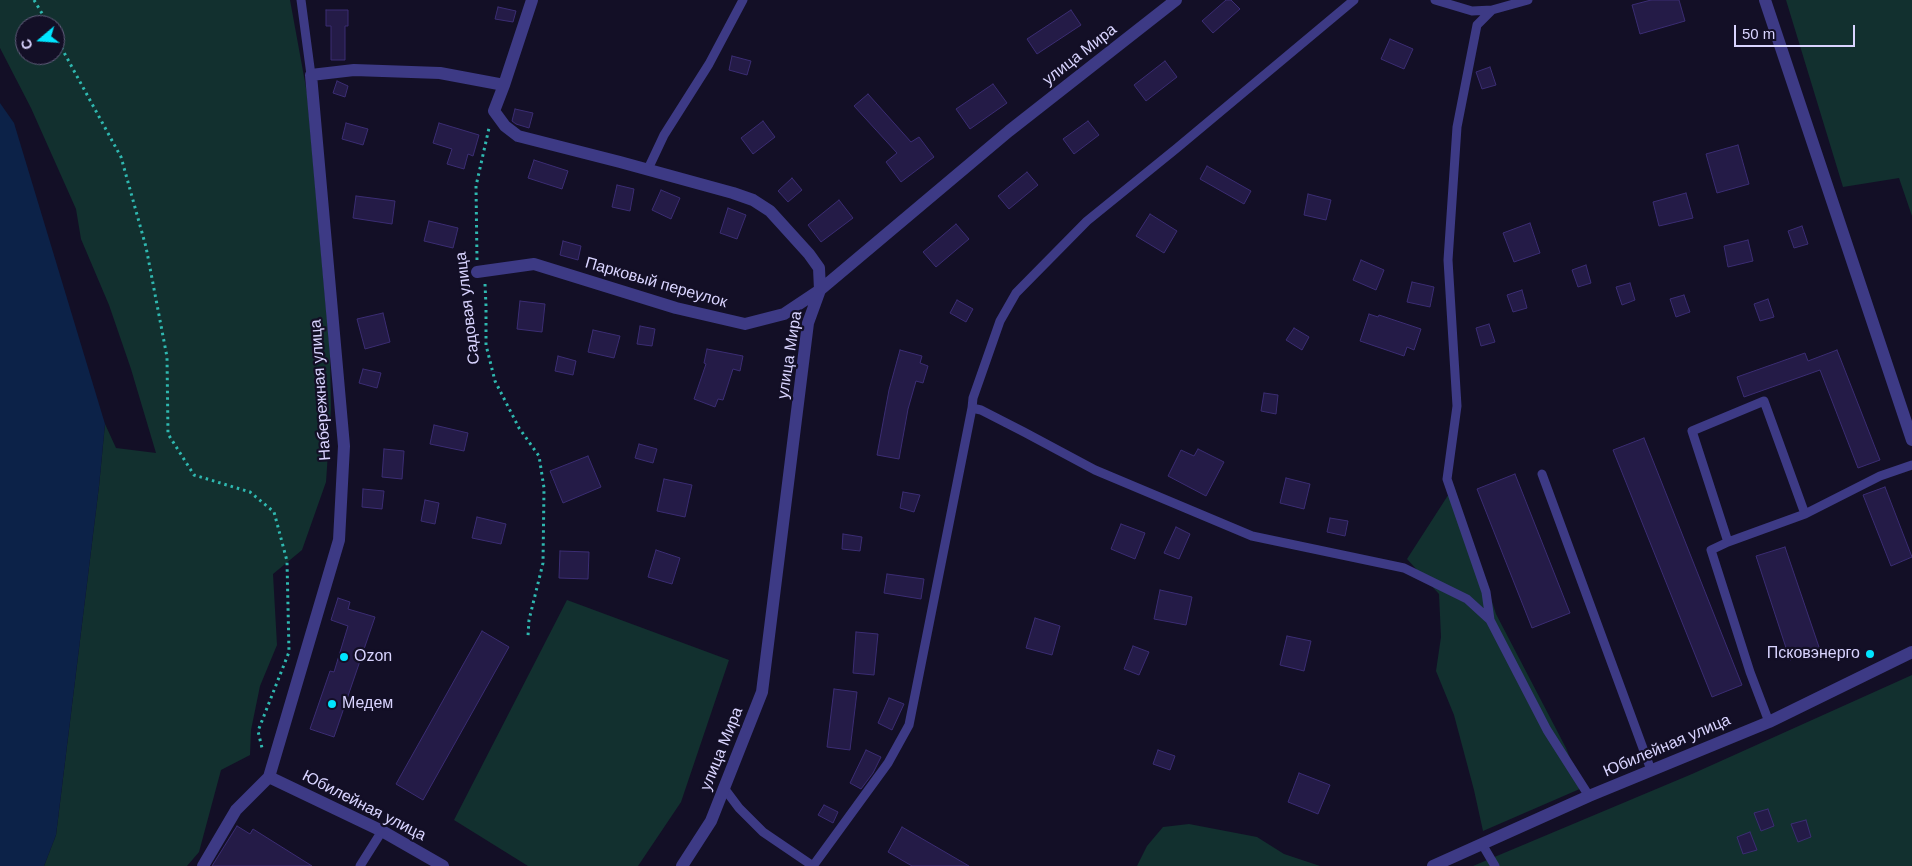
<!DOCTYPE html>
<meta charset="utf-8">
<style>
body{margin:0}
#map{position:relative;width:1912px;height:866px;overflow:hidden;background:#130f26;font-family:Helvetica,sans-serif}
canvas{display:block}
.north{position:absolute;left:15px;top:15px;width:50px;height:50px;box-sizing:border-box;background:#130f26;border:1px solid #625e7d;border-radius:50%;rotate:252deg;font-size:14px;font-weight:700;line-height:20px;text-align:center;color:#d9d4ff}
.north::after{content:'';display:block;margin:auto;width:18px;height:22px;background:#00e5ff;clip-path:polygon(50% 0,100% 100%,50% 72%,0 100%)}
.scale{position:absolute;left:1734px;top:25px;width:121px;height:22px;box-sizing:border-box;border:2px solid #d9d4ff;border-top:0;padding-left:6px;font-size:15px;line-height:18px;white-space:nowrap;color:#d9d4ff;-webkit-text-stroke:4px #130f26;paint-order:stroke}
</style>
<div id="map">
<canvas width="1912" height="866"></canvas>
<div class="north">С</div>
<div class="scale">50 m</div>
</div>
<script>
const ctx = document.querySelector('canvas').getContext('2d');
ctx.lineJoin = 'round';
function fill(path, color) { ctx.fillStyle = color; ctx.fill(path, 'evenodd'); }
const shape = rows => new Path2D(rows.map(r => 'M' + r).join(''));
function stroke(path, color, width, dash) { ctx.strokeStyle = color; ctx.lineWidth = width; ctx.lineCap = dash ? 'butt' : 'round'; ctx.setLineDash(dash || []); ctx.stroke(path); }
function label(font, color, halo, rows, align = 'center') {
  ctx.font = font + ' Helvetica,sans-serif'; ctx.lineWidth = 4.5; ctx.setLineDash([]); ctx.textBaseline = 'middle'; ctx.strokeStyle = halo; ctx.fillStyle = color; for (const [text, x, y, turn = 0] of rows) {
    ctx.save(); ctx.translate(x, y); ctx.rotate((+turn || 0) * Math.PI / 180); ctx.textAlign = isNaN(turn) ? turn : align; if (halo) ctx.strokeText(text, 0, 0); ctx.fillText(text, 0, 0); ctx.restore();
  }
}
const green = shape([
 [0,0,290,0,307,93,330,352,331,409,326,482,302,550,273,574,277,645,260,686,251,730,250,755,221,770,199,852,187,866,44,866,56,835,99,486,105,424,116,448,156,453,131,369,109,305,81,239,76,209,31,108,0,48],
 [25,25,55,25,55,55,25,55],
 [1786,0,1912,0,1912,216,1899,178,1843,187],
 [1454,486,1496,614,1566,748,1582,788,1483,831,1474,790,1454,715,1436,671,1441,637,1439,594,1407,559],
 [567,600,729,660,681,802,638,866,528,866,454,820],
 [1912,675,1912,866,1473,866,1692,774],
 [1189,824,1257,837,1284,854,1320,866,1137,866,1147,846,1163,827]
]);
const water = shape([
 [0,103,14,123,105,424,99,486,56,835,44,866,0,866]
]);
const building = shape([
 [1226,0,1231,0,1240,9,1213,33,1202,21,1226,0],
 [1651,0,1679,0,1685,21,1640,34,1632,5,1651,0],
 [498,7,516,11,513,22,495,19,498,7],
 [326,10,348,10,348,26,345,26,345,60,331,60,331,26,326,26,326,10],
 [1071,10,1081,25,1037,54,1027,39,1071,10],
 [1390,39,1413,49,1404,69,1381,59,1390,39],
 [732,56,751,61,747,75,729,70,732,56],
 [1165,61,1177,77,1146,101,1134,85,1165,61],
 [1490,67,1496,85,1482,89,1476,72,1490,67],
 [337,81,348,86,345,97,333,93,337,81],
 [993,84,1007,103,970,129,956,109,993,84],
 [868,94,911,142,919,137,934,157,901,182,886,162,897,153,854,106,868,94],
 [515,109,533,113,529,128,516,124,512,121,515,109],
 [763,121,775,137,753,154,741,138,763,121],
 [1088,121,1099,135,1074,154,1063,139,1088,121],
 [346,123,368,129,363,145,342,139,346,123],
 [439,123,479,135,473,156,468,154,464,169,447,164,452,149,433,143,439,123],
 [1738,145,1749,184,1717,193,1706,154,1738,145],
 [534,160,568,171,562,189,528,178,534,160],
 [1207,166,1251,191,1244,204,1200,179,1207,166],
 [1027,172,1038,185,1009,209,998,196,1027,172],
 [792,178,802,190,788,202,778,191,792,178],
 [617,185,634,189,630,211,612,207,617,185],
 [661,190,680,198,671,219,652,210,661,190],
 [1686,193,1693,218,1659,226,1653,202,1686,193],
 [1308,194,1331,200,1326,220,1304,215,1308,194],
 [356,196,395,201,392,224,353,218,356,196],
 [839,200,853,218,821,242,808,225,839,200],
 [728,208,746,215,737,239,720,233,728,208],
 [1150,214,1177,231,1164,253,1136,236,1150,214],
 [429,221,458,228,453,248,424,241,429,221],
 [1530,223,1540,253,1514,262,1503,233,1530,223],
 [956,224,969,239,936,267,923,252,956,224],
 [1802,226,1808,244,1794,248,1788,231,1802,226],
 [1748,240,1753,261,1728,267,1724,246,1748,240],
 [563,241,581,246,578,260,560,255,563,241],
 [1361,260,1384,270,1376,290,1353,280,1361,260],
 [1586,265,1591,283,1578,287,1572,270,1586,265],
 [1412,282,1434,287,1430,307,1407,302,1412,282],
 [1630,283,1635,300,1622,305,1616,287,1630,283],
 [1522,290,1527,308,1513,312,1507,295,1522,290],
 [1684,295,1690,312,1676,317,1670,299,1684,295],
 [1768,299,1774,317,1760,321,1754,304,1768,299],
 [957,300,973,309,966,322,950,313,957,300],
 [520,301,545,304,542,332,517,329,520,301],
 [383,313,390,342,365,349,357,319,383,313],
 [1369,314,1378,317,1379,315,1421,329,1414,350,1407,347,1404,356,1360,341,1369,314],
 [1489,324,1495,342,1481,346,1476,328,1489,324],
 [640,326,655,329,652,346,637,344,640,326],
 [1294,328,1309,337,1302,350,1286,340,1294,328],
 [593,330,620,336,614,358,588,352,593,330],
 [707,349,743,356,740,371,733,369,723,400,718,399,715,407,694,399,706,364,704,363,707,349],
 [900,350,922,356,920,363,928,366,923,383,916,381,908,409,899,459,877,455,889,390,900,350],
 [1837,350,1880,460,1858,468,1820,370,1744,397,1737,377,1805,353,1808,361,1837,350],
 [558,356,576,361,573,375,555,371,558,356],
 [363,369,381,373,377,388,359,383,363,369],
 [1264,393,1278,395,1276,414,1261,411,1264,393],
 [434,425,468,433,464,451,430,444,434,425],
 [1644,438,1742,685,1712,697,1613,450,1644,438],
 [639,444,657,449,653,463,635,458,639,444],
 [384,449,404,451,402,479,382,477,384,449],
 [1198,449,1224,462,1206,496,1168,476,1181,450,1194,456,1198,449],
 [588,456,601,487,563,503,550,471,588,456],
 [1515,474,1570,613,1532,628,1477,489,1515,474],
 [1286,478,1310,484,1304,509,1280,503,1286,478],
 [664,479,692,485,685,517,657,511,664,479],
 [1885,487,1912,557,1891,566,1863,495,1885,487],
 [363,489,384,491,382,509,362,507,363,489],
 [903,492,920,495,914,512,900,508,903,492],
 [425,500,439,503,435,524,421,521,425,500],
 [477,517,506,524,501,544,472,538,477,517],
 [1330,518,1348,521,1345,536,1327,532,1330,518],
 [1121,524,1145,533,1135,559,1111,549,1121,524],
 [1176,527,1190,534,1179,559,1164,553,1176,527],
 [843,534,862,537,860,551,842,549,843,534],
 [1785,547,1820,650,1790,660,1756,556,1785,547],
 [656,550,680,558,672,584,648,577,656,550],
 [560,551,589,552,588,579,559,578,560,551],
 [887,574,924,579,921,599,884,593,887,574],
 [1160,590,1192,597,1186,625,1154,619,1160,590],
 [338,598,350,602,348,609,375,617,334,737,310,729,330,671,334,672,348,626,331,620,338,598],
 [1035,618,1060,626,1052,655,1026,648,1035,618],
 [482,631,509,647,423,800,396,784,482,631],
 [856,632,878,634,874,675,853,673,856,632],
 [1287,636,1311,641,1304,671,1280,665,1287,636],
 [1133,646,1149,652,1139,675,1124,669,1133,646],
 [834,689,857,692,850,750,827,747,834,689],
 [889,698,904,704,892,730,878,723,889,698],
 [866,750,881,757,873,773,861,789,850,783,866,750],
 [1158,750,1175,756,1170,770,1153,764,1158,750],
 [1299,773,1330,785,1318,814,1288,802,1299,773],
 [824,805,838,812,833,823,818,815,824,805],
 [1768,809,1774,826,1761,831,1754,813,1768,809],
 [1806,820,1811,837,1798,842,1791,824,1806,820],
 [237,826,250,834,253,829,312,866,212,866,237,826],
 [902,827,969,866,912,866,888,852,902,827],
 [1750,832,1757,850,1743,854,1737,837,1750,832]
]);
const path = shape([
 [34,0,49,25],
 [55,36,121,157,146,247,167,357,168,434,194,475,250,492,274,512,287,561,289,652,258,731,262,748],
 [477,260,476,186,489,128],
 [485,284,486,306,486,345,495,381,519,428,539,456,544,488,543,563,529,620,528,636]
]);
const service = shape([
 [301,0,311,75],
 [1435,0,1472,11,1492,10],
 [648,169,664,135,709,64,743,0],
 [972,408,973,398,1000,321,1016,293,1087,221,1177,148,1354,0],
 [1542,474,1651,770],
 [1728,542,1692,431,1764,401,1805,514],
 [1490,620,1486,592,1447,479,1457,406,1448,260,1457,127,1477,25,1492,10,1528,0],
 [1769,722,1750,672,1711,550,1728,542,1805,514,1880,476,1912,465],
 [724,788,739,808,763,832,813,866],
 [1482,844,1495,866],
 [360,866,382,831],
 [813,866,888,763,909,725,972,408,981,410,1024,432,1095,470,1252,536,1404,568,1467,599,1490,620,1547,730,1589,796]
]);
const minor = shape([
 [532,0,504,85,494,111,505,126,518,136,620,162,733,193,753,200,770,211,809,254,819,268,820,290,808,323,762,692,711,821,682,866],
 [1765,0,1912,440],
 [477,272,534,264,676,308,745,324,784,314,820,290,1009,131,1176,0],
 [269,777,382,831,443,866],
 [203,866,236,810,269,777,339,540,344,446,311,75,354,70,440,73,504,85]
]);
const tertiary = shape([
 [1433,866,1589,796,1769,722,1912,652]
]);
const markers = [
 [1870,654,5,"#00e5ff"],
 [344,657,5,"#00e5ff"],
 [332,704,5,"#00e5ff"]
];
const streetNames = [
 ["улица Мира",1080,55,-38],
 ["Парковый переулок",656,283,16],
 ["Садовая улица",468,308,-97],
 ["улица Мира",790,355,-81],
 ["Набережная улица",321,390,-94],
 ["Юбилейная улица",1667,746,-23],
 ["улица Мира",722,749,-68],
 ["Юбилейная улица",364,806,27]
];
const poiNames = [
 ["Псковэнерго",1860,654,"right"],
 ["Ozon",354,657],
 ["Медем",342,704]
];
fill(green, '#12302f');
fill(water, '#0c2248');
fill(building, '#241b47');
stroke(building, '#3b2d73', 1);
stroke(path, '#2fb8b0', 3, [2.5, 4]);
stroke(service, '#3d3a85', 9);
stroke(minor, '#3d3a85', 12);
stroke(tertiary, '#3d3a85', 12);
for (const [x, y, r, color] of markers) { const dot = new Path2D(); dot.arc(x, y, r, 0, 2 * Math.PI); ctx.fillStyle = color; ctx.fill(dot); stroke(dot, '#130f26', 2); }
label('16px', '#d9d4ff', '#130f26', streetNames);
label('16px', '#d9d4ff', '#130f26', poiNames, 'left');
</script>
